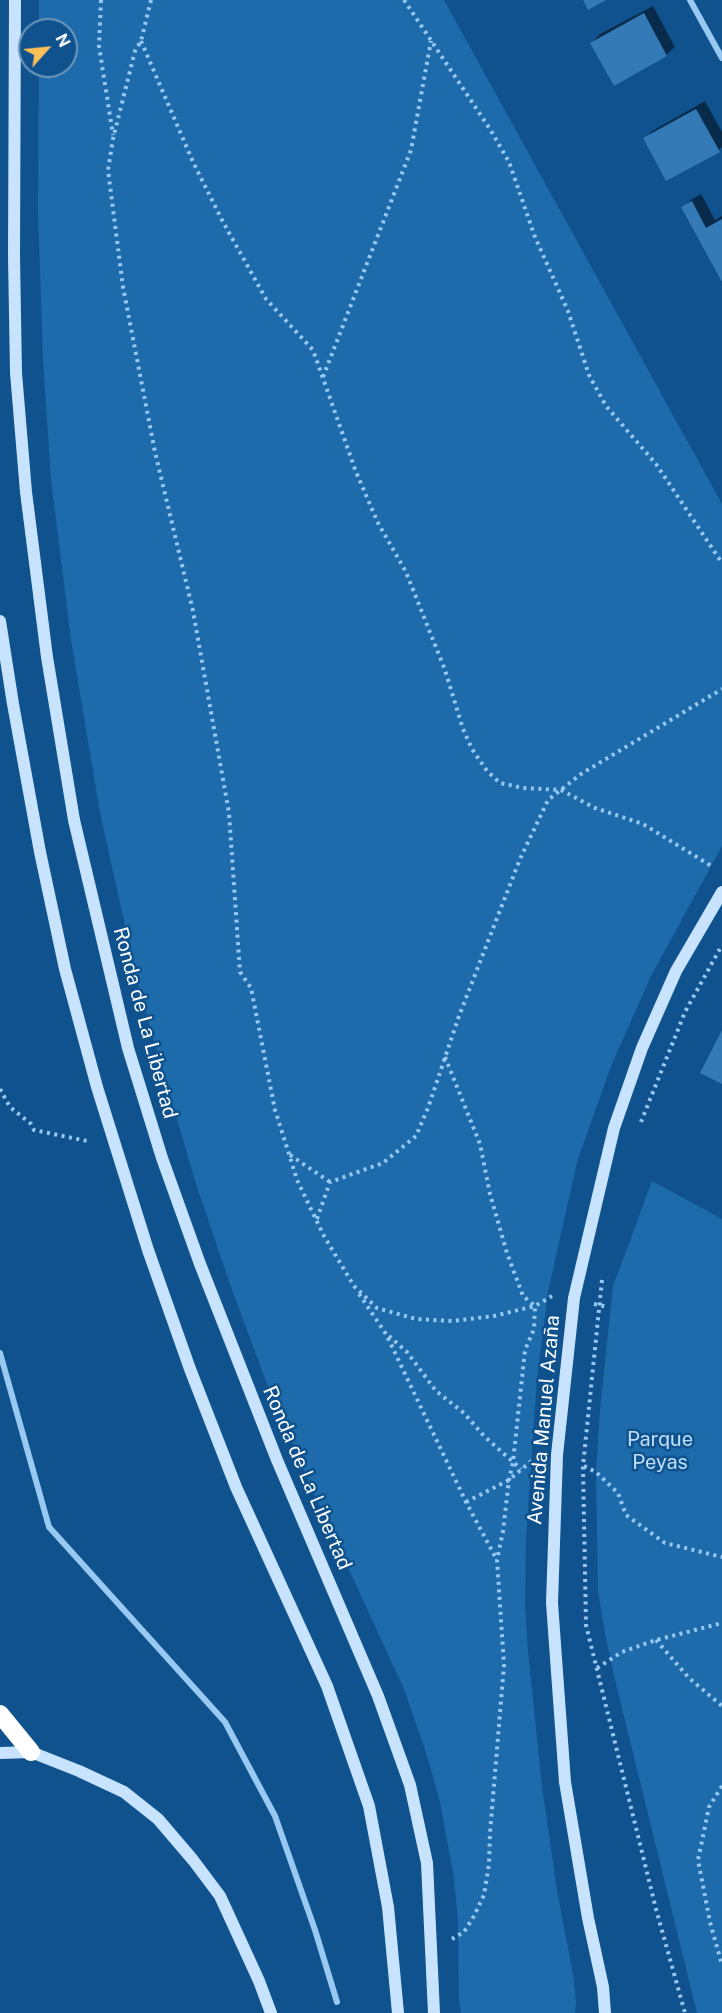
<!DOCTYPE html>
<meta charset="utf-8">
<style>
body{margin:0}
#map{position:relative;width:722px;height:2013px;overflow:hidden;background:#0f528e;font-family:"Public Sans",sans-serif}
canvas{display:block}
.north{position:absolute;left:18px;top:18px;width:60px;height:60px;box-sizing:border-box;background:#0f528e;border:2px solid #6f97bb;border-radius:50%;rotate:63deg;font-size:16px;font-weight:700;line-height:24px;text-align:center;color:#fff}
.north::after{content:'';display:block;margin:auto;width:21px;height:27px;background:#ffc059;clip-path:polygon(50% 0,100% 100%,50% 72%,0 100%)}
</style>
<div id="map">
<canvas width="722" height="2013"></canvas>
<div class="north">N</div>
</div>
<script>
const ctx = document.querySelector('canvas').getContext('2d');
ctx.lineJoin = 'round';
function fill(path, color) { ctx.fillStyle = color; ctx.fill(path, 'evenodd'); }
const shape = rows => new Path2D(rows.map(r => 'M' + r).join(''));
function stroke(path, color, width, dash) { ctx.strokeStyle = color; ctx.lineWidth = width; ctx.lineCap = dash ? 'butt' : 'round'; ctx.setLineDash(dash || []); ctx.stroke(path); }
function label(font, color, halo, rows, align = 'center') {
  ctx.font = font + ' "Public Sans",sans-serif'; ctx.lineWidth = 5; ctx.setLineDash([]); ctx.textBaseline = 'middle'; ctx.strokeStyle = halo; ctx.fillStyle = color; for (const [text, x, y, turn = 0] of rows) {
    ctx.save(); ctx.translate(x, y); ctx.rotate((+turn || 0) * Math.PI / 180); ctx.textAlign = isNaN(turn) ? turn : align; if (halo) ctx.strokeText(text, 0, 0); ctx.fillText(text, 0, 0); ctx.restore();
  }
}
const green = shape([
 [39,0,444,0,722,504,722,846,651,976,611,1066,577,1162,548,1292,537,1379,526,1538,525,1604,528,1652,542,1786,557,1890,574,1980,576,2003,575,2013,461,2013,459,1999,458,1921,454,1878,440,1802,427,1756,404,1689,314,1494,267,1384,232,1290,196,1184,140,993,100,813,71,640,51,480,43,359,38,209,39,66,66,66,66,30,39,30],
 [652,1181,722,1219,722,2013,697,2013,616,1684,606,1639,598,1591,596,1472,600,1410,613,1286]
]);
const shadow = shape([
 [653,6,675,47,666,55,592,43,600,34],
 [705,101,722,132,722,147,719,150,645,138,654,130],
 [701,194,715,220,722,216,722,279,683,208,692,199]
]);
const building = shape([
 [583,0,606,0,588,10],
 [644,13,667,56,614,86,590,43],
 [696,109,720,152,666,181,643,138],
 [692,201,706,228,722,219,722,282,681,207],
 [722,1030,722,1084,700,1073]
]);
const path = shape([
 [101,0,99,46,113,135],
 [151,0,141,41,135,51,113,139,108,170,123,287,155,452,193,611,229,813,240,972,251,988,275,1110,289,1154,297,1180,324,1236,354,1286,377,1308,416,1319,452,1321,494,1316,535,1306,552,1296],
 [404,0,490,129,509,162,535,237,568,311,589,375,606,406,656,464,722,563],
 [141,41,193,162,223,222,266,299,313,350,356,472,378,523,406,572,445,670,463,729,472,749,487,771,500,783,523,788,561,790,595,808,643,824,713,867],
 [323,377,411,150,431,41],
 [445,1057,480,1144,490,1194,507,1253,523,1296,535,1306,534,1329,525,1350,513,1462,509,1480,503,1531,497,1560,504,1665,490,1833,489,1864,484,1895,474,1916,464,1932,452,1939],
 [0,1089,10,1107,31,1124,34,1130,87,1141],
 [641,1122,685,1012,722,945],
 [290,1155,330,1182],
 [317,1219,330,1182,383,1163,416,1136,428,1108,459,1016,520,859,548,800,581,774,722,689],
 [602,1280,583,1466,586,1625,656,1909,685,2013],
 [359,1294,386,1334,466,1502,497,1560],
 [594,1304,608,1307],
 [389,1336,407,1352,436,1391,464,1413,484,1436,521,1469],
 [584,1466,596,1472,618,1493,626,1515,665,1543,722,1557],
 [466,1502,509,1480,536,1457],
 [656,1640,689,1678,722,1706],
 [597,1668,622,1652,656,1640,722,1623],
 [722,1786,709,1807,698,1860,710,1922,722,1965]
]);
const street = shape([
 [690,0,722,58],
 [0,1353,49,1527,225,1722,275,1816,315,1930,337,2002]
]);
const secondary = shape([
 [15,0,14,256,16,373,26,492,47,657,74,820,128,1048,162,1158,200,1264,277,1460,378,1696,410,1785,427,1863,434,2013],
 [0,621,13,704,40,852,65,969,97,1087,148,1250,190,1369,236,1487,327,1686,369,1806,388,1907,398,2013],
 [0,1753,31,1752,79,1771,124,1792,158,1819,193,1860,220,1896,259,1981,271,2013],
 [605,2013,603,1987,588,1918,565,1782,552,1603,557,1455,574,1298,614,1128,642,1048,676,971,722,892]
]);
const highway = shape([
 [0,1714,31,1752]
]);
const streetNames = [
 ["Ronda de La Libertad",145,1023,75],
 ["Avenida Manuel Azaña",544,1420,-85],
 ["Ronda de La Libertad",307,1478,67]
];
const parkNames = [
 ["Parque",660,1440],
 ["Peyas",660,1463]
];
fill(green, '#1e6bac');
fill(shadow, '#0007');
fill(building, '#337ab6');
stroke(path, '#98c9f3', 4, [3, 4.5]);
stroke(street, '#98c9f3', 6);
stroke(secondary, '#c7e3fd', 12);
stroke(highway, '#fff', 18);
label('20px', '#fff', '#0f528e', streetNames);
label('20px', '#bfe1fe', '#0f528e', parkNames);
</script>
